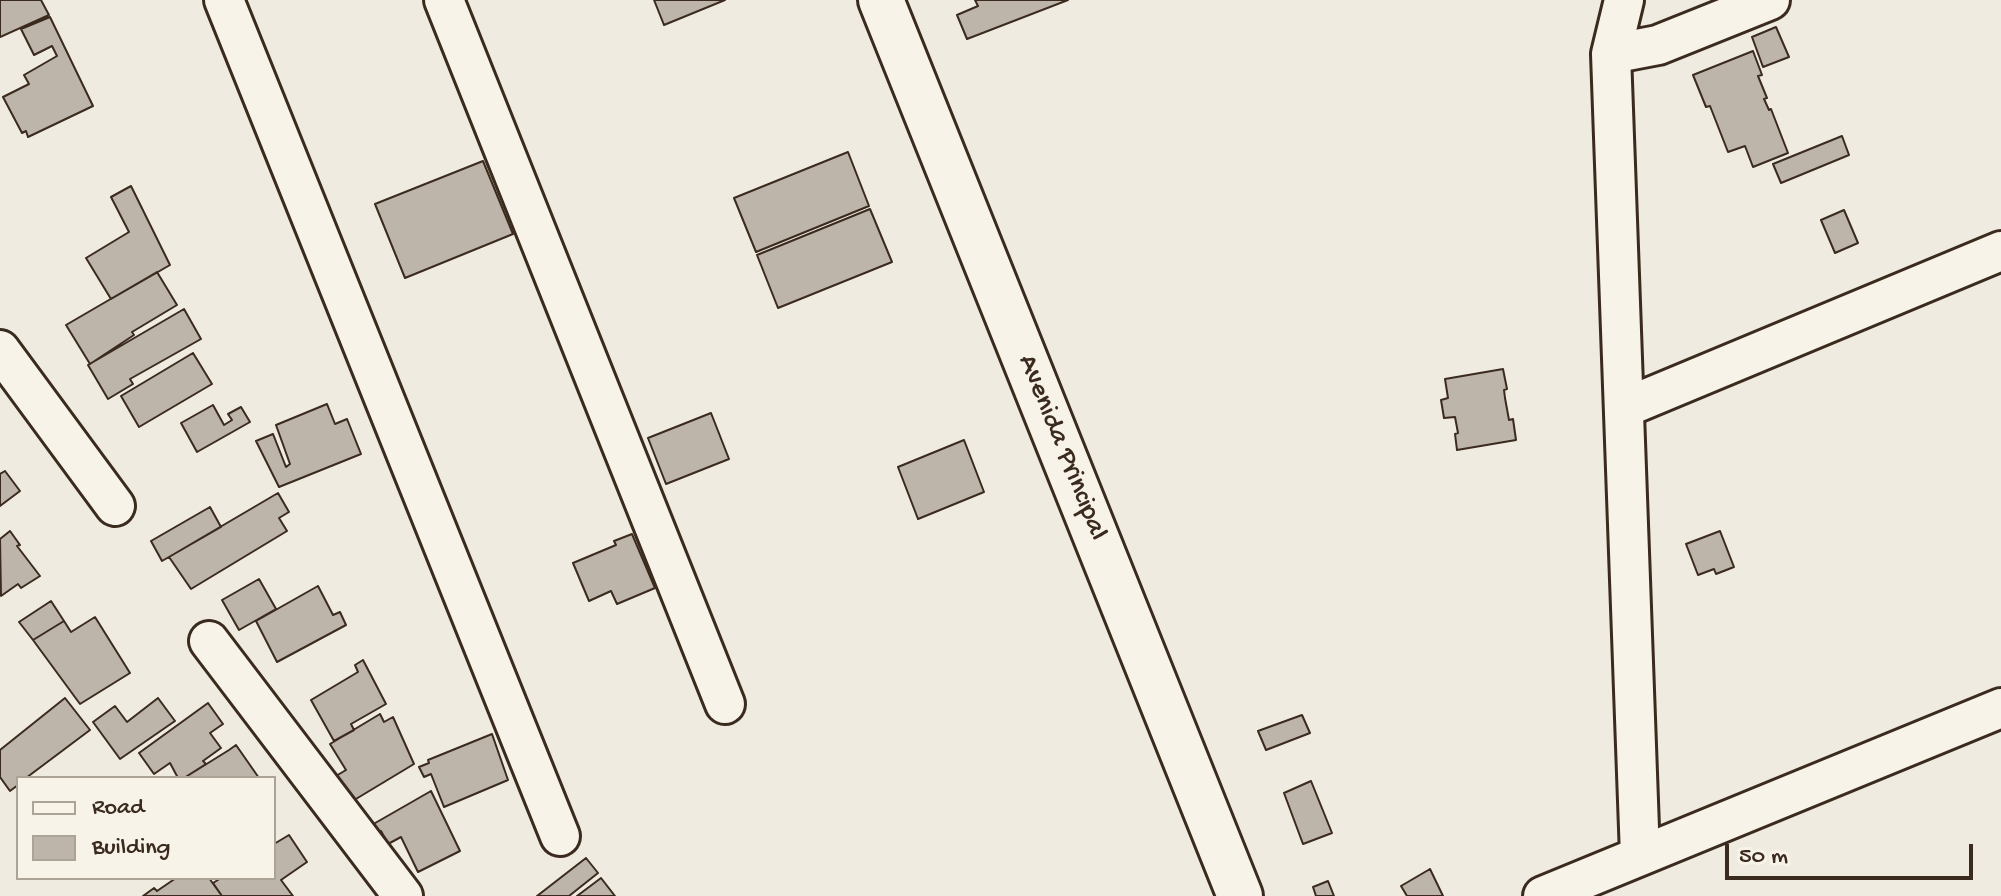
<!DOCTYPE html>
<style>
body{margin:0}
#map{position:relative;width:2001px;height:896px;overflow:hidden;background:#efebe0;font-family:"Gochi Hand",sans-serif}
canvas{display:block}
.legend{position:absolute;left:16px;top:776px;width:260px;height:104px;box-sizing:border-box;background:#f7f3e8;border:2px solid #aca397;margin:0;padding:10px 14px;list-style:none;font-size:24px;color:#3b2a1e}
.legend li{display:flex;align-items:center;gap:16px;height:40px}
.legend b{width:40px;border:2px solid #aca397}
.scale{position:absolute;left:1725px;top:844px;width:248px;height:36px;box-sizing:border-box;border:4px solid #3b2a1e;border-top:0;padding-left:10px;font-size:24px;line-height:28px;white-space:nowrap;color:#3b2a1e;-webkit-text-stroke:6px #f7f3e8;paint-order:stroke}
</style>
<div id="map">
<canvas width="2001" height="896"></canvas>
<ul class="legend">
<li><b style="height:10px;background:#f7f3e8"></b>Road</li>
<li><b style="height:22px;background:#bdb5aa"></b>Building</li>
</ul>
<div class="scale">50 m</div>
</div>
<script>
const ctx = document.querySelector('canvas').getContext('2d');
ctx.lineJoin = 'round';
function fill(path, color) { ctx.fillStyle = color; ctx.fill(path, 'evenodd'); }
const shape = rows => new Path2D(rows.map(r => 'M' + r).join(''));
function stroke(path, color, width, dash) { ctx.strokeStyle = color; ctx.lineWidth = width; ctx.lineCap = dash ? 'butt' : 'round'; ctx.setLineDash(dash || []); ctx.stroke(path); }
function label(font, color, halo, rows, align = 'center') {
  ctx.font = font + ' "Gochi Hand",sans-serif'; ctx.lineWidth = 6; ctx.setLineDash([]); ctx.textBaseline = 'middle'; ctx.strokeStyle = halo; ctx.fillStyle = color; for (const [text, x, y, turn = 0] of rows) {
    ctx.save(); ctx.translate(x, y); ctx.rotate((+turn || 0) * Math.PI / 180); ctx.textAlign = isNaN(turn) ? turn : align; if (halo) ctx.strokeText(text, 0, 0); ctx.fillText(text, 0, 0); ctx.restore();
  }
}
const building = shape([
 [0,0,41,0,49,15,0,37,0,0],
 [654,0,725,0,664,25,654,0],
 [975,0,1068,0,967,39,957,15,978,6,975,0],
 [50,17,93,106,28,137,26,131,22,133,3,97,29,84,24,75,57,56,52,46,34,55,21,29,50,17],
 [1776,27,1789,57,1763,67,1752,37,1776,27],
 [1753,51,1762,75,1758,76,1767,98,1764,99,1769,110,1771,109,1788,153,1753,167,1745,146,1728,152,1710,106,1706,107,1693,75,1753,51],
 [1842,136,1849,155,1781,183,1773,164,1842,136],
 [848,152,869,206,756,252,734,198,848,152],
 [483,161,513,234,405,278,375,204,483,161],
 [131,186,170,265,111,299,86,258,129,232,111,197,131,186],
 [870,209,892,262,778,308,757,255,870,209],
 [1844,210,1858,243,1835,253,1821,220,1844,210],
 [157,272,177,305,132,332,134,335,90,364,66,325,157,272],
 [184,309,201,339,130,379,133,384,108,399,88,365,184,309],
 [193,353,212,384,139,427,121,396,193,353],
 [1503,369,1507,389,1504,390,1505,398,1509,420,1513,419,1516,440,1457,450,1455,434,1458,433,1455,417,1444,418,1441,400,1448,398,1445,379,1503,369],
 [327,404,335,424,347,419,361,454,279,487,256,441,273,434,286,467,290,464,276,425,327,404],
 [213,405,224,425,232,420,228,414,241,407,250,422,197,452,181,423,213,405],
 [711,413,729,459,666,484,648,438,711,413],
 [964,440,984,492,918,519,898,467,964,440],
 [5,471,20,491,0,506,0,474,5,471],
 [278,493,289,512,279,518,287,531,191,589,169,557,278,493],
 [210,507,221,527,162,561,151,541,210,507],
 [10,531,20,545,17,546,40,576,21,588,18,584,1,596,0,539,10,531],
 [1720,531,1734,567,1716,574,1714,569,1698,575,1686,544,1720,531],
 [632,534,655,588,617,604,611,591,589,601,573,563,616,545,614,541,632,534],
 [259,579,276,609,239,630,222,600,259,579],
 [318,586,333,615,340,612,346,625,277,662,256,621,318,586],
 [51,601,64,621,33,640,19,622,51,601],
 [95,617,130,673,80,704,33,640,64,621,71,632,95,617],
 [363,660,386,704,351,724,354,730,334,741,311,700,358,672,355,665,363,660],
 [65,698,90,730,26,778,18,778,18,785,10,791,0,777,0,750,65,698],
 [158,698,175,721,120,759,93,722,115,706,127,722,158,698],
 [208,703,223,724,210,733,221,748,203,761,206,764,184,778,178,778,170,763,154,774,139,753,208,703],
 [380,714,384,722,393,717,414,764,336,811,319,786,346,770,330,744,380,714],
 [1302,715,1310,733,1266,750,1258,731,1302,715],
 [492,734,508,780,444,807,431,774,424,777,419,767,429,763,428,760,492,734],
 [236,745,259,778,184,778,229,750,236,745],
 [1311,781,1332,833,1303,844,1284,793,1311,781],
 [431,791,460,851,418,872,401,837,388,844,381,831,368,838,363,830,431,791],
 [289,835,307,862,281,880,293,896,222,896,213,883,221,878,274,878,274,844,289,835],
 [586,858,598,873,569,896,537,896,586,858],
 [1430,869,1443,896,1407,896,1401,886,1430,869],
 [176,878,209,878,222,896,143,896,154,888,157,891,176,878],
 [601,878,615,896,577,896,601,878],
 [1328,881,1334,896,1316,896,1313,887,1328,881]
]);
const street = shape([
 [224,0,560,836],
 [444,0,725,704],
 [1624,0,1611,54,1640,856],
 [1611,54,1658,45,1770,0],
 [0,350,115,506],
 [1624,408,2001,251],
 [209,641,403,896],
 [1543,896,2001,708]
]);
const secondary = shape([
 [881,0,1240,896]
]);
const streetNames = [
 ["Avenida Principal",1061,448,68]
];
fill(building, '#bdb5aa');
stroke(building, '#3b2a1e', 2);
stroke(street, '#3b2a1e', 44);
stroke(secondary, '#3b2a1e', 50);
stroke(street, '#f7f3e8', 38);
stroke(secondary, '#f7f3e8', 44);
label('28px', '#3b2a1e', '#f7f3e8', streetNames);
</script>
